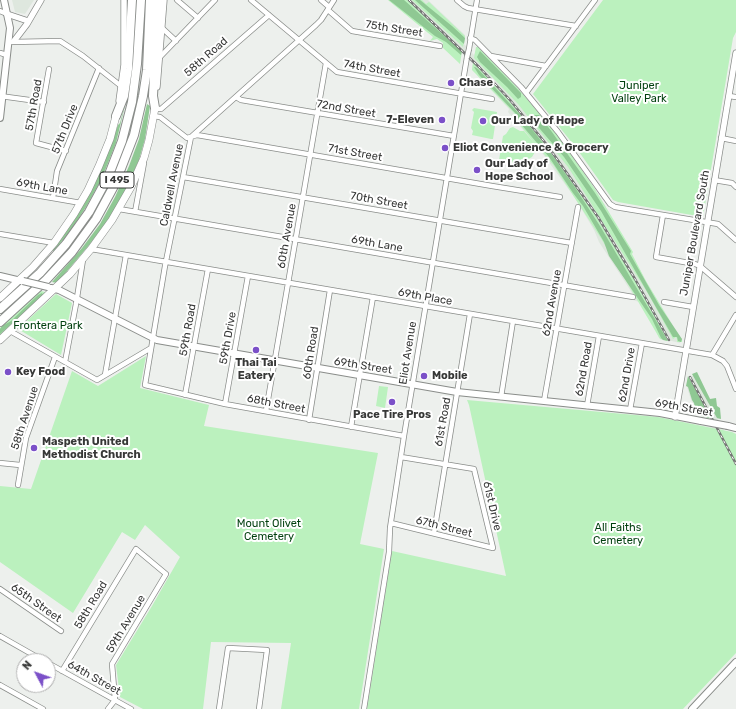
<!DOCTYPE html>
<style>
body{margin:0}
#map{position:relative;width:736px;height:709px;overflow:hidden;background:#edf0ed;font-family:Rubik,sans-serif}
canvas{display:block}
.north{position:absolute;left:16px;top:653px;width:40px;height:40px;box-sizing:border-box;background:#fff;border:1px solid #afafaf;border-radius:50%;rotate:311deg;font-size:11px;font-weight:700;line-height:16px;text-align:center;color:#373837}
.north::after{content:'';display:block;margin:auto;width:14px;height:18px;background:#7b50c8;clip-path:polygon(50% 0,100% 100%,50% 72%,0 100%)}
</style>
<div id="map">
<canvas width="736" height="709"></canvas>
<div class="north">N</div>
</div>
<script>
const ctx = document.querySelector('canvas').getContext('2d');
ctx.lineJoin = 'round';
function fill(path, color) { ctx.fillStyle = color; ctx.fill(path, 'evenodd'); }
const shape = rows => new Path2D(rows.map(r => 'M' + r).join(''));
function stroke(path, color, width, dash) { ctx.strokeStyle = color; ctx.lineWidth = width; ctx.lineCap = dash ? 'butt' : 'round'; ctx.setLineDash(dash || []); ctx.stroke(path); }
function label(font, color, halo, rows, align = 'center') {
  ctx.font = font + ' Rubik,sans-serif'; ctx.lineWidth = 4; ctx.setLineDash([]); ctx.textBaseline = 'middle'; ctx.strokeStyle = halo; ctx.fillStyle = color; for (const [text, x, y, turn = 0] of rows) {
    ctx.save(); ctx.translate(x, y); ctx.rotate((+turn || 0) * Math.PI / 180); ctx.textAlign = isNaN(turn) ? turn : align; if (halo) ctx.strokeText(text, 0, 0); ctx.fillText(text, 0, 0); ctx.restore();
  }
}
const built = shape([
 [12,0,34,0,25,14,15,12],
 [388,0,428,0,465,35,464,44,474,55,477,46,520,90,555,134,604,204,647,283,681,338,680,343,659,338,642,303,633,300,634,296,599,242,594,230,575,198,540,150,508,112,509,109,477,75,476,69,472,69,473,64,462,53,434,37],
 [697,373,705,390,720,414,720,419,718,419,736,451,711,429,703,415,695,414,694,404,691,400,687,387,690,377]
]);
const green = shape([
 [388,0,407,0,414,6,462,51,460,64,442,47,443,43,437,39,430,41,433,37],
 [412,0,422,0,426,4,429,2,465,36,463,47],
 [603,0,736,0,736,32,733,38,703,217,618,202,613,200,577,149,533,94],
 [476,47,478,47,515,85,556,133,595,189,633,252,632,254,646,281,680,338,682,339,682,342,677,342,677,339,676,337,673,339,647,292,568,167,518,104,474,58],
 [473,62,512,104,540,138,584,197,641,290,668,341,660,339,602,240,554,166,538,147,532,157,521,163,509,163,499,160,503,136,506,134,510,128,513,127,520,131,524,131,536,145,513,116,515,114,472,70],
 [474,108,497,112,493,139,491,139,472,135,473,131,471,128,474,112,472,110],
 [41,291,45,292,46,294,0,336,0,328],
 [56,294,72,303,61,355,18,329],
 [146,356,140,388,209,405,204,426,378,453,360,544,384,549,359,709,281,709,291,643,211,642,203,709,143,709,120,697,116,665,152,606,180,557,145,525,135,540,122,532,73,613,0,562,0,486,31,489,72,371,98,386],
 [379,386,388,387,385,408,376,406],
 [467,400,658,417,732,432,736,434,736,653,683,709,367,709,392,551,506,576,469,405]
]);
const forest = shape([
 [389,0,404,0,460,50,462,51,461,55,446,42,435,36],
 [415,0,420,0,452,26,465,38,464,44],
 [480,51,521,93,521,97,518,99,507,87,480,62,477,57],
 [474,67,475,67,478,69,523,118,550,152,574,186,600,226,668,341,663,340,661,338,652,319,609,256,604,242,583,206,573,193,549,157,520,123,517,115,479,75],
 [128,93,116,143,102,178,86,207,71,230,54,251,52,250,99,173,118,125,120,123],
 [147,104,150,106,145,139,139,160,125,192,108,220,90,244,57,283,52,282,82,248,100,224,115,197,129,166,139,139],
 [534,115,539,115,552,132,595,193,631,251,630,254,659,305,682,339,681,342,678,341,677,337,673,337,601,211,564,157,534,122,532,118],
 [42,293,43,295,41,297,0,334,0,329,2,326,11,321,38,295],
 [697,372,710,399,716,398,717,406,720,408,721,419,717,418,692,374],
 [688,376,702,401,711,418,704,417,696,412,694,403,692,400,688,387,686,386]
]);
const minor = shape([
 [177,0,198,18],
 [251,0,337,72,492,99],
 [321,0,329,7],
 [334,0,321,20,316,25,191,137,165,266,145,385,225,404,404,436],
 [457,0,464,6,468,8,576,26],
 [328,10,352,31,440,46],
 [0,11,7,14],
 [162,28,176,41],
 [470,38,475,40,521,87,558,132,610,204,615,207,718,224,736,240],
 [12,42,60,41,83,56,121,86],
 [469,49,477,0],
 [0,53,7,55],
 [491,56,546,66],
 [160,57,215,0],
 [49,69,36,143,66,151],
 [526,93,595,0],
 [0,96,44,102],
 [729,96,736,97],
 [236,97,241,100,454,136],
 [155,109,161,109,269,15],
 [153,116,160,117,187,138,197,135,492,186,560,197],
 [721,138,736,141],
 [183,177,572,243],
 [714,180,732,183,736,187],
 [0,189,81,203],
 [53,198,57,171,99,68],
 [119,209,633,297],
 [135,212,144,163],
 [663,215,656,257,695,264,700,266,736,297],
 [0,234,54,243],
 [91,249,712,355,723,361,727,366,736,389],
 [664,302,693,307],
 [10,331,97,380,151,348],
 [712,355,736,315],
 [65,362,76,304,83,260],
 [105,375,126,255],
 [185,395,208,269],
 [501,397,513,321],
 [544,401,578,207],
 [225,404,248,276],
 [587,406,599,336],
 [630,410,642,343],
 [266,411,326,63],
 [309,420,330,290],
 [351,427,373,297],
 [0,463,20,465],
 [18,485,26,438,55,357],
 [391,523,493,548,474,469,401,457],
 [434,533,470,314],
 [0,589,61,631],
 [0,636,44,661],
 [48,663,131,709],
 [62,671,136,549,166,574,112,664,115,700,108,709],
 [0,685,43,709],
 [219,709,228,648,267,650,259,709],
 [364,709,389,552,390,528,404,436,467,57]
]);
const tertiary = shape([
 [7,14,28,21],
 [14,41,27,24,41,0],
 [157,87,164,0],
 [119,101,124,65,124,0],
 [675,417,736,53]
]);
const secondary = shape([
 [0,118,10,28,4,0],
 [0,276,21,281],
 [51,288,59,290,157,340,457,392,660,413,701,421],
 [728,426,736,428],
 [692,709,736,662]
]);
const primary = shape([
 [0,298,33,267,54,243,74,214,88,190,99,166,110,139,116,116],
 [0,340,70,274,91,249,112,220,131,187,144,158,149,140,155,108]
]);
const motorway = shape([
 [155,108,153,96,158,0],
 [116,116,124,96,128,69,132,0],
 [0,309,40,273,66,244,89,212,108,177,122,141,132,102,137,64,141,0],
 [0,322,46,280,72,252,96,219,115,184,134,135,143,96,147,70,150,0]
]);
const rail = shape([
 [409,0,479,67,510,100,547,145,598,217,635,279,669,340],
 [690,377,736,464]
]);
const minorBridge = shape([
 [467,57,469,49]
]);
const secondaryBridge = shape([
 [23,281,48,287],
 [701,421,728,426]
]);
const markers = [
 [451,83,4,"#7b50c8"],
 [442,120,4,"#7b50c8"],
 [483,121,4,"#7b50c8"],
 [445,148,4,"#7b50c8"],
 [477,170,4,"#7b50c8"],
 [256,350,4,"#7b50c8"],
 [8,372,4,"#7b50c8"],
 [424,376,4,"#7b50c8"],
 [392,402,4,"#7b50c8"],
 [34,448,4,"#7b50c8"]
];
const shields = [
 [117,180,34]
];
const shieldNames = [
 ["I 495",117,180]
];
const streetNames = [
 ["75th Street",394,29,9],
 ["58th Road",206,57,-41],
 ["74th Street",372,69,10],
 ["57th Road",34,105,-80],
 ["72nd Street",346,109,10],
 ["57th Drive",65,129,-68],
 ["71st Street",355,153,10],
 ["Caldwell Avenue",172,185,-79],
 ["69th Lane",42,187,10],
 ["70th Street",379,201,10],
 ["Juniper Boulevard South",695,233,-80],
 ["60th Avenue",287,236,-80],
 ["69th Lane",377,244,10],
 ["69th Place",425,297,10],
 ["62nd Avenue",552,303,-80],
 ["59th Road",188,330,-80],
 ["59th Drive",228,338,-80],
 ["60th Road",311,353,-81],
 ["Eliot Avenue",408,353,-81],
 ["69th Street",363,366,9],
 ["62nd Road",584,369,-80],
 ["62nd Drive",627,375,-80],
 ["68th Street",276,404,11],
 ["69th Street",684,408,10],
 ["58th Avenue",25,418,-72],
 ["61st Road",443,422,-80],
 ["61st Drive",492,506,77],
 ["67th Street",444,527,14],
 ["65th Street",36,603,35],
 ["58th Road",91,605,-59],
 ["59th Avenue",126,624,-59],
 ["64th Street",94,678,29]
];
const poiNames = [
 ["Chase",459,83],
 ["7-Eleven",434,120,"right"],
 ["Our Lady of Hope",491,121],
 ["Eliot Convenience & Grocery",453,148],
 ["Our Lady of",485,164],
 ["Hope School",485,177],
 ["Thai Tai",256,363,"center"],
 ["Eatery",256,376,"center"],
 ["Key Food",16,372],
 ["Mobile",432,376],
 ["Pace Tire Pros",392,415,"center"],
 ["Maspeth United",42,442],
 ["Methodist Church",42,455]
];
const parkNames = [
 ["Juniper",639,86],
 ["Valley Park",639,99],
 ["Frontera Park",48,326],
 ["Mount Olivet",269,524],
 ["Cemetery",269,537],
 ["All Faiths",618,528],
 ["Cemetery",618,541]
];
fill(built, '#dee7de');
fill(green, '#bbf1be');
fill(forest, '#8fc893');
stroke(minor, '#8a8d8a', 6);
stroke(tertiary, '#8a8d8a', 7);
stroke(secondary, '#8a8d8a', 8);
stroke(primary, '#8a8d8a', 8);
stroke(motorway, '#8a8d8a', 10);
stroke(minor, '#fff', 4.5);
stroke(tertiary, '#fff', 5.5);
stroke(secondary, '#fff', 6);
stroke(primary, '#fff', 7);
stroke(motorway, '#fff', 8);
stroke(rail, '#757675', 2.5);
stroke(rail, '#fff', 1, [3]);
stroke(minorBridge, '#8a8d8a', 6, []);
stroke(secondaryBridge, '#8a8d8a', 8, []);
stroke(minorBridge, '#fff', 4.5);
stroke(secondaryBridge, '#fff', 6);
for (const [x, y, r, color] of markers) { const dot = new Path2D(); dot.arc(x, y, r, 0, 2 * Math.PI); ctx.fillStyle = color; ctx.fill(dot); stroke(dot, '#fff', 1.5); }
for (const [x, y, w] of shields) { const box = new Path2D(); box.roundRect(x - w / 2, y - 8, w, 16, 3); ctx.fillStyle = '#fff'; ctx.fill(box); stroke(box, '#373837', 1); }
label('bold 10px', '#373837', null, shieldNames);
label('11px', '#373837', '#fff', streetNames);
label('bold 11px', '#373837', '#fff', poiNames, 'left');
label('11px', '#003f0e', '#fff', parkNames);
</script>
